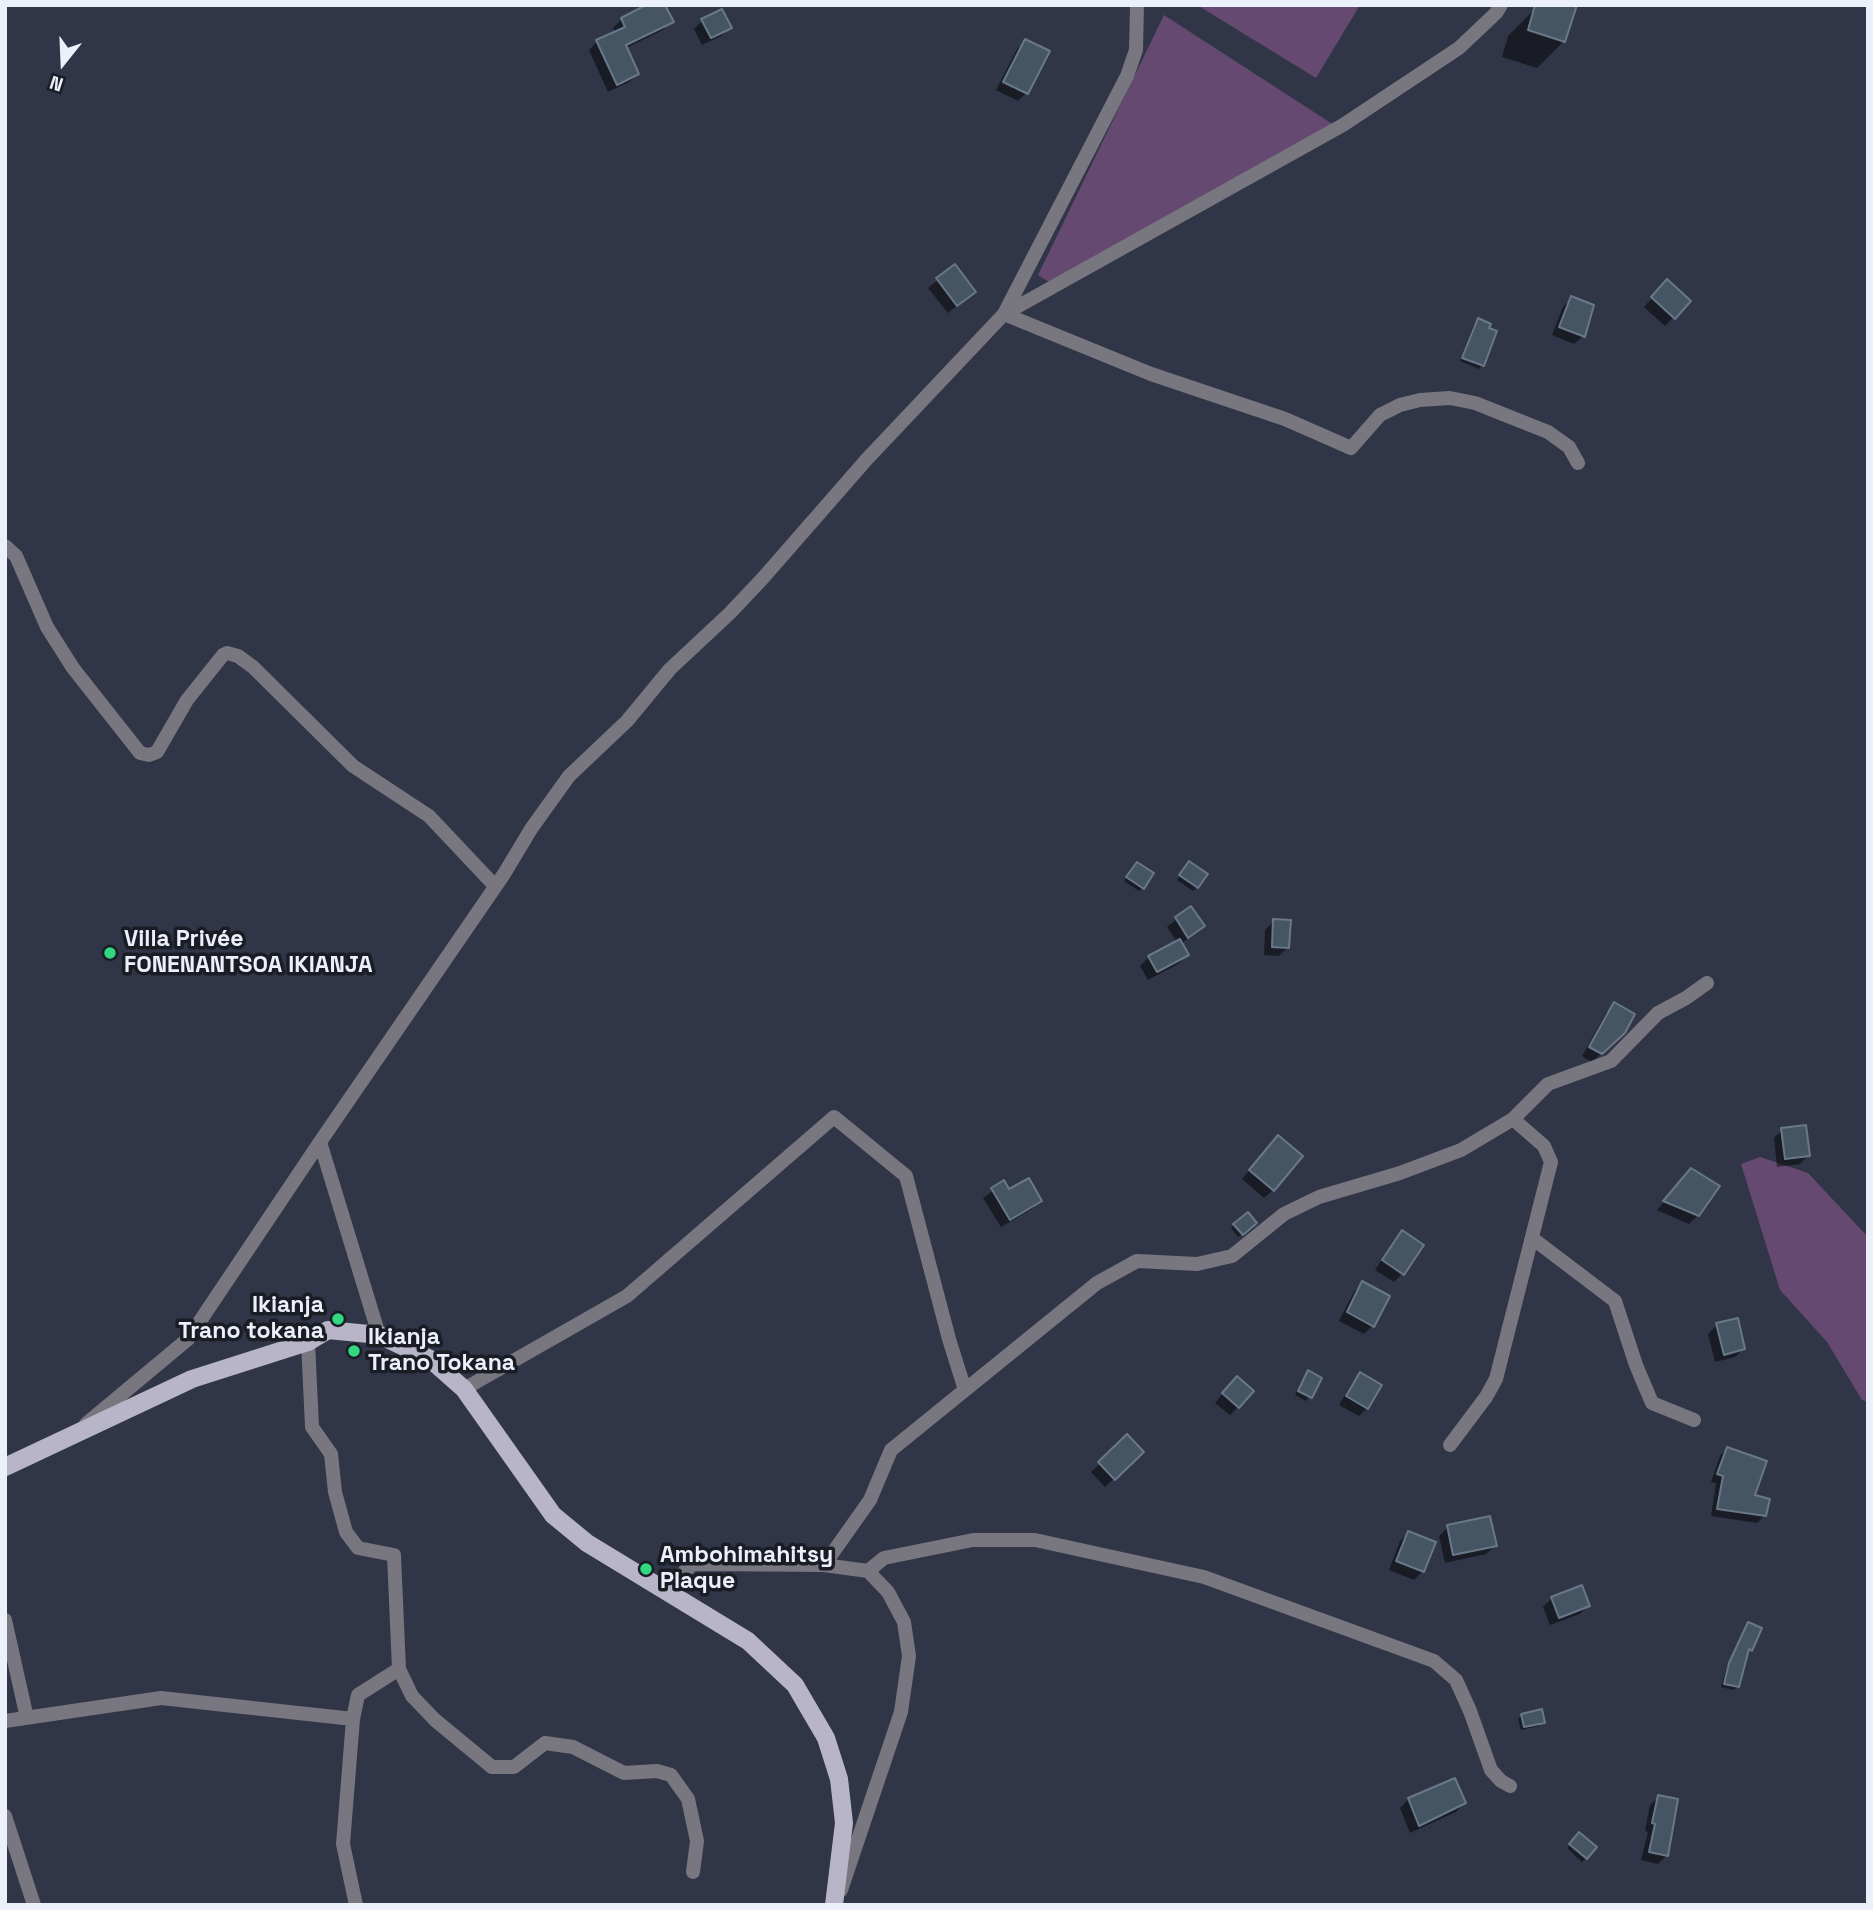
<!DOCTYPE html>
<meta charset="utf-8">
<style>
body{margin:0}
#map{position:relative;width:1873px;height:1910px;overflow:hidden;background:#303547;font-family:"Space Grotesk",sans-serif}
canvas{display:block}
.frame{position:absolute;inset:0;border:7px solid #ecf0fb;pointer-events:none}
.north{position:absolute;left:28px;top:28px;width:70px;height:70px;-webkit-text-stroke:5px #1b1d25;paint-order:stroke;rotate:198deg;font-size:19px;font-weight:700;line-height:28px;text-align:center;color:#ecf0fb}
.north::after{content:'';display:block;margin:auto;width:24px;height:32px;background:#ecf0fb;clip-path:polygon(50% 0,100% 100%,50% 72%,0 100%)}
</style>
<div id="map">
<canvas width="1873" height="1910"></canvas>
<div class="frame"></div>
<div class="north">N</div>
</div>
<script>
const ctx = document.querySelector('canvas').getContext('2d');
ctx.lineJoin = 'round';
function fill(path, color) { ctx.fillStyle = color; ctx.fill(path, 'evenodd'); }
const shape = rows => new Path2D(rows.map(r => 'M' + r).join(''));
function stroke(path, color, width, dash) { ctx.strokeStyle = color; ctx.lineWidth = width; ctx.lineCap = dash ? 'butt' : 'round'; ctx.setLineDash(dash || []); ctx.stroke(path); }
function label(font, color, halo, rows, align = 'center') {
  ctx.font = font + ' "Space Grotesk",sans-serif'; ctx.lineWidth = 7; ctx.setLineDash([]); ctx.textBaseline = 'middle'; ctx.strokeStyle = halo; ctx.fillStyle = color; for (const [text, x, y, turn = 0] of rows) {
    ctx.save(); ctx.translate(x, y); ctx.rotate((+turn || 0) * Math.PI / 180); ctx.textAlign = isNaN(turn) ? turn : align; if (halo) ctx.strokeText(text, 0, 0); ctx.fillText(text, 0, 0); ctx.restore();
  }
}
const green = shape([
 [1197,5,1360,5,1316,78],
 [1164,15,1334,125,1052,284,1038,275],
 [1760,1157,1808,1173,1868,1237,1868,1402,1862,1400,1827,1342,1780,1290,1741,1164]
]);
const shadow = shape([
 [650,5,672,21,663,30,626,48,637,74,629,82,608,92,589,50,597,42,616,33,613,28,622,19],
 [1536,8,1564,41,1537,68,1502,57,1508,36],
 [702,21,730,28,721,36,702,45,694,29],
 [1026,41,1026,93,1018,101,996,90,1017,49],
 [955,266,974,292,948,313,928,288],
 [1659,290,1689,301,1665,326,1644,307],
 [1572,298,1583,336,1574,344,1552,335,1563,307],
 [1478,321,1482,365,1479,369,1460,361,1474,324],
 [1185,867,1197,887,1193,891,1177,880],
 [1133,868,1143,888,1139,891,1124,881],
 [1191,908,1203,926,1181,944,1187,955,1178,964,1148,980,1140,966,1149,957,1177,942,1167,927],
 [1274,921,1288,947,1279,956,1264,955,1265,930],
 [1615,1004,1614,1042,1592,1062,1582,1056,1606,1013],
 [1782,1130,1808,1156,1800,1164,1777,1167,1774,1138],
 [1270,1146,1273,1190,1264,1198,1242,1179],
 [1683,1179,1698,1215,1689,1224,1657,1210],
 [1003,1183,1009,1192,1040,1201,1032,1209,1001,1227,983,1198],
 [1234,1225,1251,1227,1238,1237,1231,1228],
 [1402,1232,1421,1245,1402,1274,1394,1282,1375,1270,1394,1241],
 [1363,1283,1373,1325,1364,1334,1339,1321,1354,1292],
 [1717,1325,1743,1349,1735,1357,1715,1362,1708,1334],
 [1360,1374,1367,1408,1359,1416,1339,1405,1352,1383],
 [1305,1376,1320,1379,1306,1401,1295,1395],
 [1228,1387,1238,1407,1230,1415,1215,1403],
 [1127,1437,1142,1452,1105,1487,1091,1472],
 [1727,1449,1765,1515,1757,1523,1711,1516,1716,1483,1711,1482,1720,1456],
 [1448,1527,1495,1546,1486,1554,1445,1563,1439,1536],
 [1409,1533,1423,1571,1414,1580,1389,1570,1400,1541],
 [1552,1598,1588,1606,1580,1614,1550,1625,1543,1607],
 [1748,1624,1751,1650,1747,1653,1737,1687,1733,1690,1721,1687,1726,1669],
 [1522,1715,1543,1722,1539,1726,1521,1730,1518,1719],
 [1659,1797,1667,1855,1658,1864,1641,1860,1648,1832,1645,1831,1650,1805],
 [1409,1799,1464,1803,1456,1812,1410,1833,1400,1808],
 [1579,1834,1595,1848,1582,1862,1567,1848]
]);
const building = shape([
 [646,5,665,5,674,22,626,45,639,74,617,85,596,40,625,27,621,18,646,5],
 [1535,5,1577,5,1565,42,1528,30,1535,5],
 [722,9,732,28,711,38,701,19,722,9],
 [1025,39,1050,51,1028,94,1003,82,1025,39],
 [955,264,976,292,957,306,936,278,955,264],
 [1667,279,1691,301,1675,319,1651,297,1667,279],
 [1571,296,1594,305,1585,337,1559,327,1571,296],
 [1478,318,1491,324,1489,328,1497,331,1484,366,1462,358,1478,318],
 [1189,861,1208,874,1198,888,1179,875,1189,861],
 [1137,862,1154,873,1144,889,1126,877,1137,862],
 [1191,906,1205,926,1188,938,1175,917,1191,906],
 [1273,919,1291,920,1289,948,1272,947,1273,919],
 [1180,939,1189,955,1157,972,1148,956,1180,939],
 [1614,1002,1635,1014,1625,1033,1602,1054,1589,1047,1614,1002],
 [1806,1125,1810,1156,1785,1159,1781,1128,1806,1125],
 [1278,1135,1303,1156,1274,1191,1249,1170,1278,1135],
 [1691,1168,1720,1186,1699,1216,1663,1201,1691,1168],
 [1029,1178,1042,1201,1010,1220,991,1188,1004,1180,1009,1189,1029,1178],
 [1248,1212,1257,1223,1243,1235,1233,1224,1248,1212],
 [1402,1230,1424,1245,1404,1275,1382,1260,1402,1230],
 [1362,1281,1390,1296,1374,1327,1347,1312,1362,1281],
 [1738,1318,1745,1349,1724,1355,1716,1323,1738,1318],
 [1308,1370,1322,1378,1312,1398,1298,1391,1308,1370],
 [1360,1372,1382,1385,1368,1409,1346,1396,1360,1372],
 [1237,1376,1254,1391,1239,1408,1222,1393,1237,1376],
 [1127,1434,1144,1452,1115,1480,1098,1462,1127,1434],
 [1727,1447,1767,1461,1755,1495,1770,1499,1766,1516,1717,1509,1723,1476,1717,1474,1727,1447],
 [1490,1516,1497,1546,1453,1555,1447,1525,1490,1516],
 [1408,1531,1436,1542,1424,1572,1396,1561,1408,1531],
 [1582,1585,1590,1606,1559,1618,1551,1597,1582,1585],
 [1748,1622,1762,1628,1752,1651,1749,1649,1739,1687,1724,1684,1729,1663,1748,1622],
 [1542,1709,1545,1723,1524,1727,1521,1714,1542,1709],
 [1455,1778,1466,1803,1419,1826,1408,1798,1455,1778],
 [1658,1795,1678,1799,1668,1856,1649,1852,1655,1824,1652,1823,1658,1795],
 [1579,1832,1597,1847,1587,1859,1569,1844,1579,1832]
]);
const street = shape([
 [1006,313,1343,125,1459,48,1496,13,1501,5],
 [1004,314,1151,374,1285,419,1351,448,1380,415,1400,405,1420,400,1450,398,1475,403,1548,432,1569,447,1578,463],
 [5,546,16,556,47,627,73,668,140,753,149,755,157,752,187,700,223,655,227,653,238,656,253,667,353,766,429,816,495,886],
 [1513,1119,1548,1084,1611,1061,1658,1013,1686,998,1707,983],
 [1532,1238,1615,1301,1636,1365,1652,1403,1694,1420],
 [379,1335,320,1142,504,874,531,829,569,776,627,721,670,669,730,613,763,578,867,459,1004,314,1127,76,1136,50,1137,5],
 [308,1342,312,1427,331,1454,335,1492,346,1532,358,1548,394,1555,399,1669,358,1695,353,1719,343,1844,356,1905],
 [464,1389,627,1296,834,1117,906,1176,949,1339,965,1390],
 [86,1424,188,1339,320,1142],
 [824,1565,870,1500,891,1450,1097,1283,1137,1261,1197,1264,1232,1256,1284,1214,1319,1197,1400,1173,1461,1150,1513,1119,1544,1146,1551,1162,1496,1379,1486,1397,1450,1445],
 [664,1590,693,1564,824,1565,868,1571,884,1558,973,1540,1035,1540,1204,1577,1434,1661,1456,1680,1470,1711,1491,1770,1501,1781,1510,1786],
 [5,1620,27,1718],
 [399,1669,412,1696,435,1720,492,1767,514,1767,545,1743,573,1747,624,1773,657,1771,671,1775,688,1799,697,1841,693,1872],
 [5,1721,161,1698,353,1719],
 [5,1816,34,1905],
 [841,1890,901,1712,909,1656,904,1622,888,1592,868,1571]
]);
const primary = shape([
 [5,1467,192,1379,308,1342,328,1330,379,1335,430,1359,464,1389,553,1515,587,1543,748,1641,795,1685,826,1738,839,1779,844,1823,834,1905]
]);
const markers = [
 [110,953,7,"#31d882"],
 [338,1319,7,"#31d882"],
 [354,1351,7,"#31d882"],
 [646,1569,7,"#31d882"]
];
const poiNames = [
 ["Villa Privée",124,940],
 ["FONENANTSOA IKIANJA",124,966],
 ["Ikianja",324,1306,"right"],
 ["Trano tokana",324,1332,"right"],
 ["Ikianja",368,1338],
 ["Trano Tokana",368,1364],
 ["Ambohimahitsy",660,1556],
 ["Plaque",660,1582]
];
fill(green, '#664970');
fill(shadow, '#0007');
fill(building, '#465564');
stroke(building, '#687888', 2);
stroke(street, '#78767f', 14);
stroke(primary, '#b8b5c8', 18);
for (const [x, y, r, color] of markers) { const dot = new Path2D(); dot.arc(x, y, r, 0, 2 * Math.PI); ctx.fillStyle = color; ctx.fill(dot); stroke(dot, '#1b1d25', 2.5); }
label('bold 23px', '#ecf0fb', '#1b1d25', poiNames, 'left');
</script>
